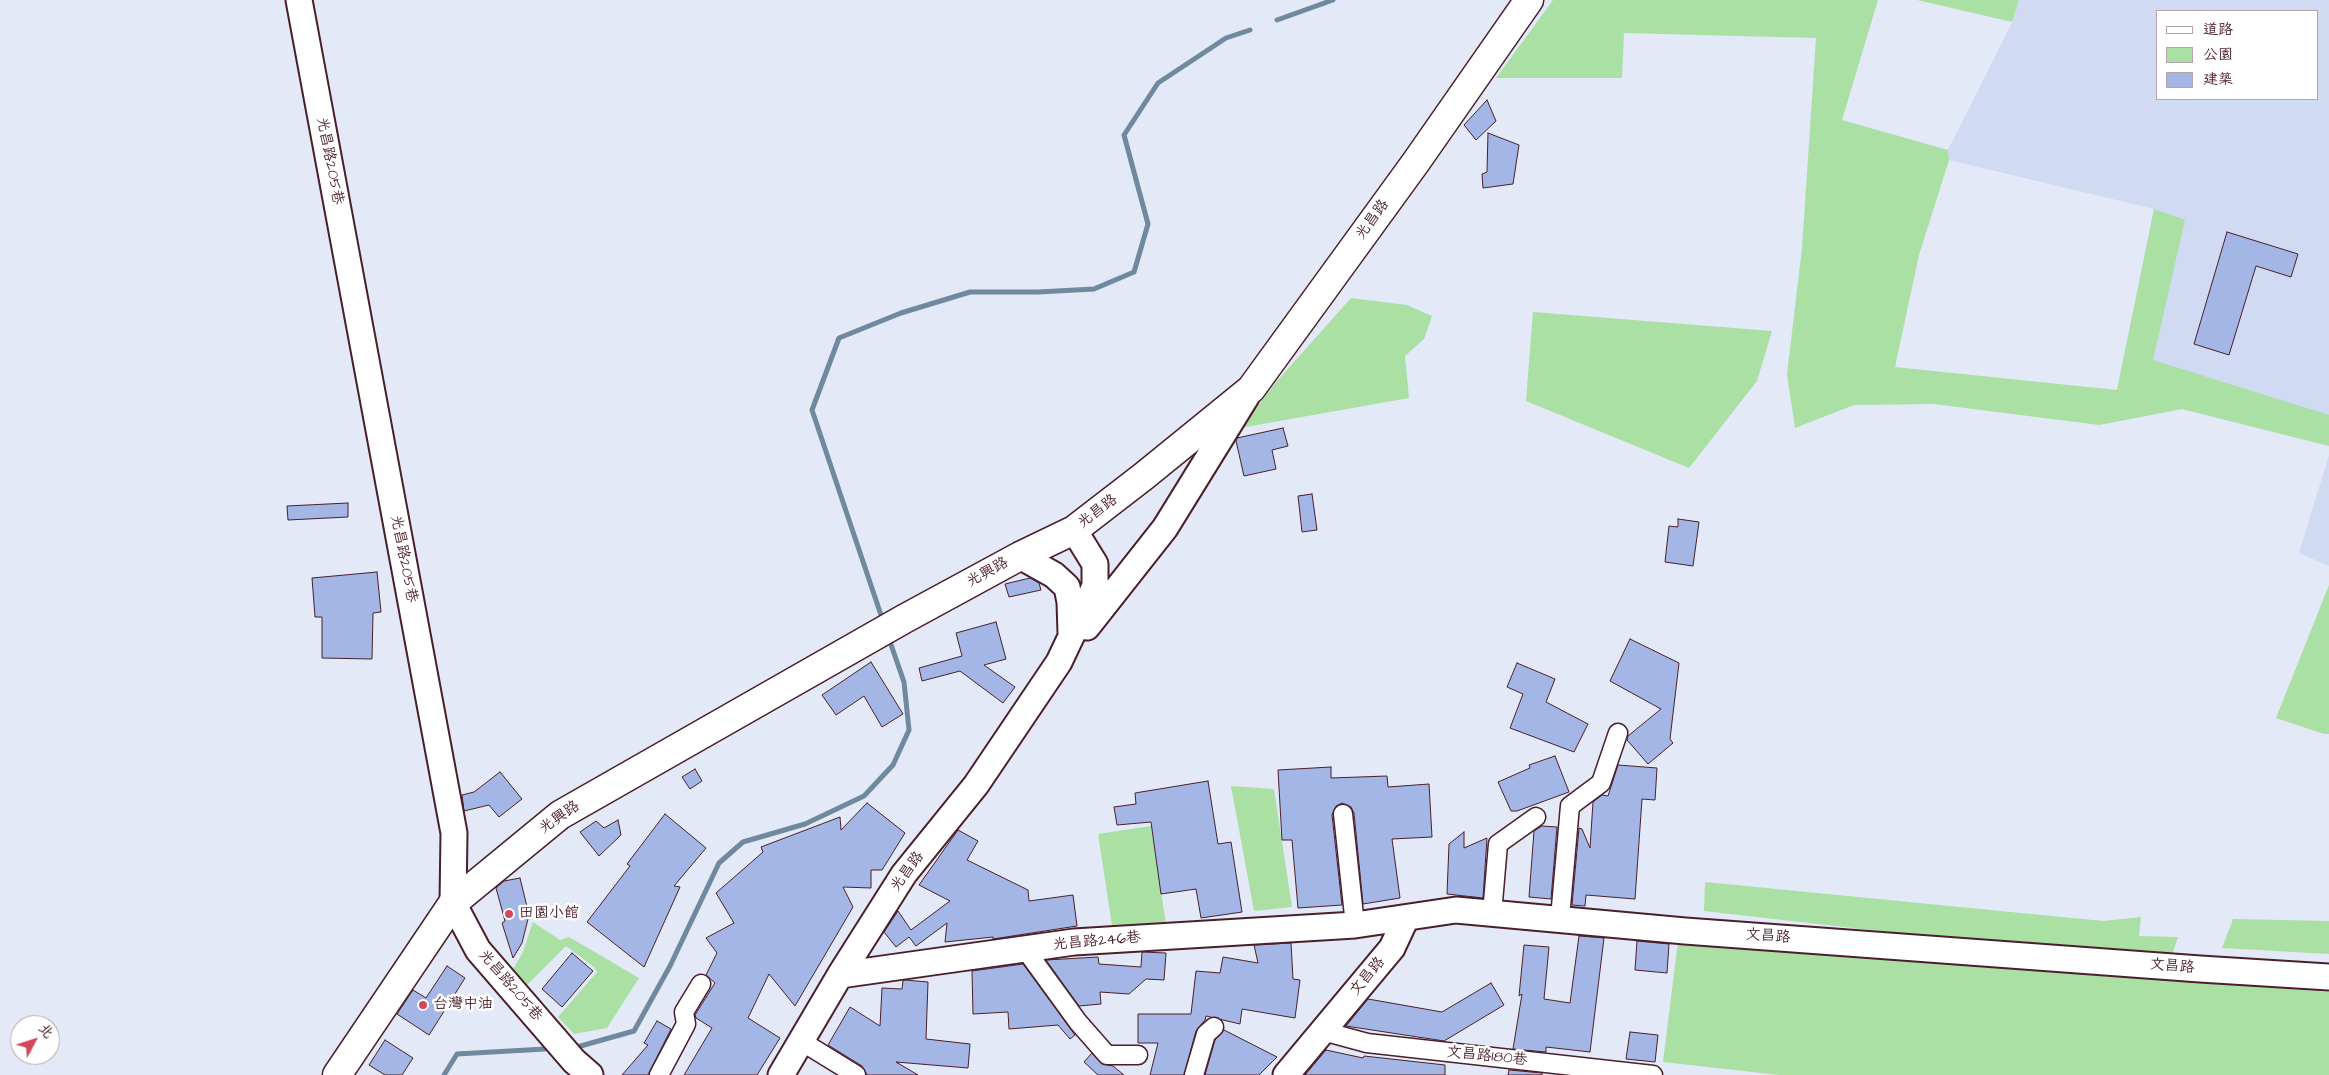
<!DOCTYPE html>
<meta charset="utf-8">
<style>
body{margin:0}
#map{position:relative;width:2329px;height:1075px;overflow:hidden;background:#e3e9f7;font-family:"Architects Daughter","LXGW WenKai TC",sans-serif}
canvas{display:block}
.legend{position:absolute;left:2156px;top:10px;width:162px;height:90px;box-sizing:border-box;background:#fff;border:1px solid #b7a5aa;margin:0;padding:6px 9px;list-style:none;font-size:15px;color:#4a1f2b}
.legend li{display:flex;align-items:center;gap:10px;height:25px}
.legend b{width:25px;border:1px solid #b7a5aa}
.north{position:absolute;left:10px;top:1015px;width:50px;height:50px;box-sizing:border-box;background:#fff;border:1px solid #b7a5aa;border-radius:50%;rotate:50deg;font-size:14px;font-weight:700;line-height:20px;text-align:center;color:#4a1f2b}
.north::after{content:'';display:block;margin:auto;width:18px;height:22px;background:#d1495b;clip-path:polygon(50% 0,100% 100%,50% 72%,0 100%)}
</style>
<div id="map">
<canvas width="2329" height="1075"></canvas>
<ul class="legend">
<li><b style="height:6px;background:#fff"></b>道路</li>
<li><b style="height:14px;background:#aae0a4"></b>公園</li>
<li><b style="height:14px;background:#a3b6e5"></b>建築</li>
</ul>
<div class="north">北</div>
</div>
<script>
const ctx = document.querySelector('canvas').getContext('2d');
ctx.lineJoin = 'round';
function fill(path, color) { ctx.fillStyle = color; ctx.fill(path, 'evenodd'); }
const shape = rows => new Path2D(rows.map(r => 'M' + r).join(''));
function stroke(path, color, width, dash) { ctx.strokeStyle = color; ctx.lineWidth = width; ctx.lineCap = dash ? 'butt' : 'round'; ctx.setLineDash(dash || []); ctx.stroke(path); }
function label(font, color, halo, rows, align = 'center') {
  ctx.font = font + ' "Architects Daughter","LXGW WenKai TC",sans-serif'; ctx.lineWidth = 5; ctx.setLineDash([]); ctx.textBaseline = 'middle'; ctx.strokeStyle = halo; ctx.fillStyle = color; for (const [text, x, y, turn = 0] of rows) {
    ctx.save(); ctx.translate(x, y); ctx.rotate((+turn || 0) * Math.PI / 180); ctx.textAlign = isNaN(turn) ? turn : align; if (halo) ctx.strokeText(text, 0, 0); ctx.fillText(text, 0, 0); ctx.restore();
  }
}
const built = shape([
 [2019,0,2329,0,2329,446,2182,409,2099,425,2117,390,2154,209,1949,160,1948,150,2012,23],
 [2158,11,2318,11,2318,99,2158,99],
 [2329,455,2329,566,2299,553]
]);
const green = shape([
 [1553,0,1878,0,1842,120,1948,150,1949,160,1919,255,1895,367,2117,390,2154,209,2185,220,2153,360,2329,415,2329,446,2182,409,2099,425,1934,404,1854,405,1795,428,1787,374,1802,248,1816,38,1624,33,1622,78,1496,78],
 [1917,0,2019,0,2012,22],
 [1351,298,1407,305,1432,316,1424,339,1405,356,1409,398,1240,428,1277,381],
 [1533,312,1772,331,1757,381,1689,468,1526,401],
 [2329,585,2329,734,2324,734,2276,718],
 [1231,786,1274,789,1292,907,1254,911],
 [1151,826,1166,924,1113,932,1098,834],
 [1705,882,2103,921,2141,917,2139,936,2178,937,2169,964,1704,911],
 [2233,919,2329,921,2329,954,2222,948],
 [533,922,560,940,569,937,639,978,607,1028,574,1034,558,1017,597,972,594,967,566,946,524,988,510,974,522,954],
 [1678,941,2329,992,2329,1075,1779,1075,1663,1062]
]);
const stream = shape([
 [1277,20,1333,0],
 [883,621,812,410,839,338,901,313,970,292,1038,292,1094,289,1134,272,1148,224,1124,135,1158,83,1226,38,1250,30],
 [577,1047,634,1031,670,966,719,863,743,842,805,824,864,796,893,765,909,730,904,682,888,636],
 [444,1075,457,1054,545,1049]
]);
const building = shape([
 [1487,100,1496,121,1476,140,1464,125,1487,100],
 [1488,133,1519,145,1513,184,1483,188,1482,174,1487,172,1488,133],
 [2227,232,2298,254,2291,277,2256,266,2229,355,2194,344,2227,232],
 [1283,428,1288,446,1272,450,1276,469,1244,476,1236,441,1237,438,1283,428],
 [1312,494,1317,530,1302,532,1298,496,1312,494],
 [348,503,348,517,288,520,287,506,348,503],
 [1678,519,1699,522,1693,566,1665,562,1669,526,1678,527,1678,519],
 [377,572,381,612,373,613,372,659,322,658,322,617,315,617,312,578,377,572],
 [1030,578,1039,583,1041,590,1009,597,1005,584,1030,578],
 [996,622,1006,659,984,665,1015,687,1003,703,960,671,922,681,919,668,962,656,956,633,996,622],
 [1630,639,1679,663,1670,739,1673,743,1648,764,1627,740,1628,736,1661,709,1610,681,1630,639],
 [871,662,903,714,882,727,864,696,836,715,822,695,871,662],
 [1517,663,1555,679,1546,702,1588,724,1574,752,1510,728,1523,694,1507,687,1517,663],
 [1555,756,1569,792,1517,811,1511,811,1498,782,1530,768,1529,765,1555,756],
 [1618,765,1657,768,1655,800,1642,799,1635,899,1586,895,1585,906,1572,905,1579,828,1582,829,1590,848,1593,802,1602,795,1608,796,1618,765],
 [1331,767,1331,778,1387,776,1388,787,1429,784,1432,837,1392,839,1400,898,1363,904,1354,813,1351,807,1342,803,1336,806,1332,815,1342,905,1298,908,1292,840,1282,840,1278,770,1331,767],
 [695,769,702,781,690,789,682,777,695,769],
 [500,772,522,799,499,817,489,805,464,811,462,795,474,792,500,772],
 [1208,781,1218,844,1231,842,1242,912,1201,918,1196,889,1161,894,1151,822,1117,825,1114,807,1136,804,1135,793,1208,781],
 [867,803,905,833,882,870,871,870,871,888,843,887,853,907,795,1006,769,974,748,1018,780,1038,757,1075,684,1075,712,1028,696,1018,695,1015,715,983,706,975,717,953,706,938,734,923,716,893,763,852,761,847,840,817,841,830,867,803],
 [665,814,706,848,674,886,680,887,644,967,587,922,630,866,627,864,665,814],
 [618,820,621,835,599,856,580,832,596,821,604,828,618,820],
 [1542,826,1557,827,1551,899,1529,897,1534,831,1542,826],
 [958,830,978,841,967,860,1028,890,1029,901,1073,895,1077,926,993,939,993,937,945,942,947,923,916,946,909,937,896,947,884,932,898,911,911,930,950,901,919,885,958,830],
 [1464,832,1464,848,1487,838,1483,898,1447,894,1449,844,1464,832],
 [520,878,529,915,522,943,513,958,502,923,505,921,496,888,504,881,520,878],
 [1579,936,1604,938,1590,1052,1546,1047,1546,1052,1513,1049,1522,994,1519,996,1524,945,1549,947,1544,999,1570,1003,1579,936],
 [1637,941,1669,944,1667,973,1635,970,1637,941],
 [1291,943,1293,979,1300,980,1295,1018,1242,1009,1240,1024,1206,1016,1205,1020,1196,1031,1184,1075,1150,1075,1158,1043,1138,1043,1138,1014,1191,1014,1196,971,1220,973,1223,957,1258,963,1254,945,1291,943],
 [1142,952,1166,953,1164,980,1146,979,1129,994,1100,992,1101,1004,1079,1006,1046,960,1098,957,1099,964,1141,967,1142,952],
 [572,953,593,971,562,1007,542,989,572,953],
 [1023,964,1075,1035,1070,1039,1058,1025,1009,1029,1008,1012,973,1014,972,971,1023,964],
 [447,966,465,978,429,1035,397,1014,413,990,426,998,447,966],
 [905,980,928,982,926,1039,970,1044,968,1068,896,1062,918,1075,867,1075,862,1066,828,1045,850,1007,880,1026,882,988,902,989,903,981,905,980],
 [1491,983,1504,1005,1444,1041,1346,1026,1368,999,1442,1012,1491,983],
 [657,1021,671,1029,648,1075,622,1075,648,1045,644,1043,657,1021],
 [1224,1030,1277,1057,1259,1075,1205,1075,1215,1040,1224,1030],
 [1630,1032,1658,1035,1655,1062,1626,1059,1630,1032],
 [385,1040,413,1058,402,1075,385,1075,369,1065,385,1040],
 [1326,1050,1363,1058,1364,1056,1445,1065,1445,1075,1305,1075,1326,1050],
 [1092,1053,1102,1064,1113,1066,1124,1075,1098,1075,1084,1062,1092,1053],
 [1509,1070,1542,1073,1542,1075,1508,1075,1509,1070]
]);
const street = shape([
 [1343,814,1355,925],
 [1492,914,1498,844,1536,817],
 [1560,918,1570,806,1601,783,1618,733],
 [1025,949,1078,1022,1107,1055,1138,1055],
 [1323,1031,1367,1043,1653,1075],
 [801,1041,856,1075],
 [659,1075,686,1024,684,1012,701,984],
 [1194,1075,1206,1034,1214,1027]
]);
const secondary = shape([
 [299,0,454,833,453,903,478,950,574,1061,590,1075],
 [1020,556,1054,575,1067,587,1070,602,1071,633],
 [1087,627,1165,528,1246,397],
 [840,975,1074,942,1355,925,1456,910,1685,931,2200,969,2329,977],
 [781,1075,840,975,904,874,976,785,1059,662,1095,586,1095,564,1074,530],
 [1286,1075,1392,948,1406,918]
]);
const primary = shape([
 [337,1075,453,903,560,815,904,619,1020,556,1074,530,1144,476,1251,389,1416,162,1529,0]
]);
const markers = [
 [509,914,5,"#d1495b"],
 [423,1005,5,"#d1495b"]
];
const streetNames = [
 ["光昌路205巷",329,161,79],
 ["光昌路",1373,220,-54],
 ["光昌路",1098,512,-37],
 ["光昌路205巷",403,559,79],
 ["光興路",988,573,-29],
 ["光興路",560,818,-35],
 ["光昌路",908,872,-54],
 ["文昌路",1768,937,4],
 ["光昌路246巷",1097,942,-5],
 ["文昌路",2172,967,5],
 ["文昌路",1368,977,-50],
 ["光昌路205巷",510,986,49],
 ["文昌路180巷",1487,1057,6]
];
const poiNames = [
 ["田園小館",519,914],
 ["台灣中油",433,1005]
];
fill(built, '#d0daf2');
fill(green, '#aae0a4');
stroke(stream, '#70899f', 5);
fill(building, '#a3b6e5');
stroke(building, '#4a1f2b', 1);
stroke(street, '#4a1f2b', 21);
stroke(secondary, '#4a1f2b', 29);
stroke(primary, '#4a1f2b', 31);
stroke(street, '#fff', 18);
stroke(secondary, '#fff', 25);
stroke(primary, '#fff', 28);
for (const [x, y, r, color] of markers) { const dot = new Path2D(); dot.arc(x, y, r, 0, 2 * Math.PI); ctx.fillStyle = color; ctx.fill(dot); stroke(dot, '#fff', 2); }
label('15px', '#4a1f2b', '#fff', streetNames);
label('15px', '#4a1f2b', '#fff', poiNames, 'left');
</script>
